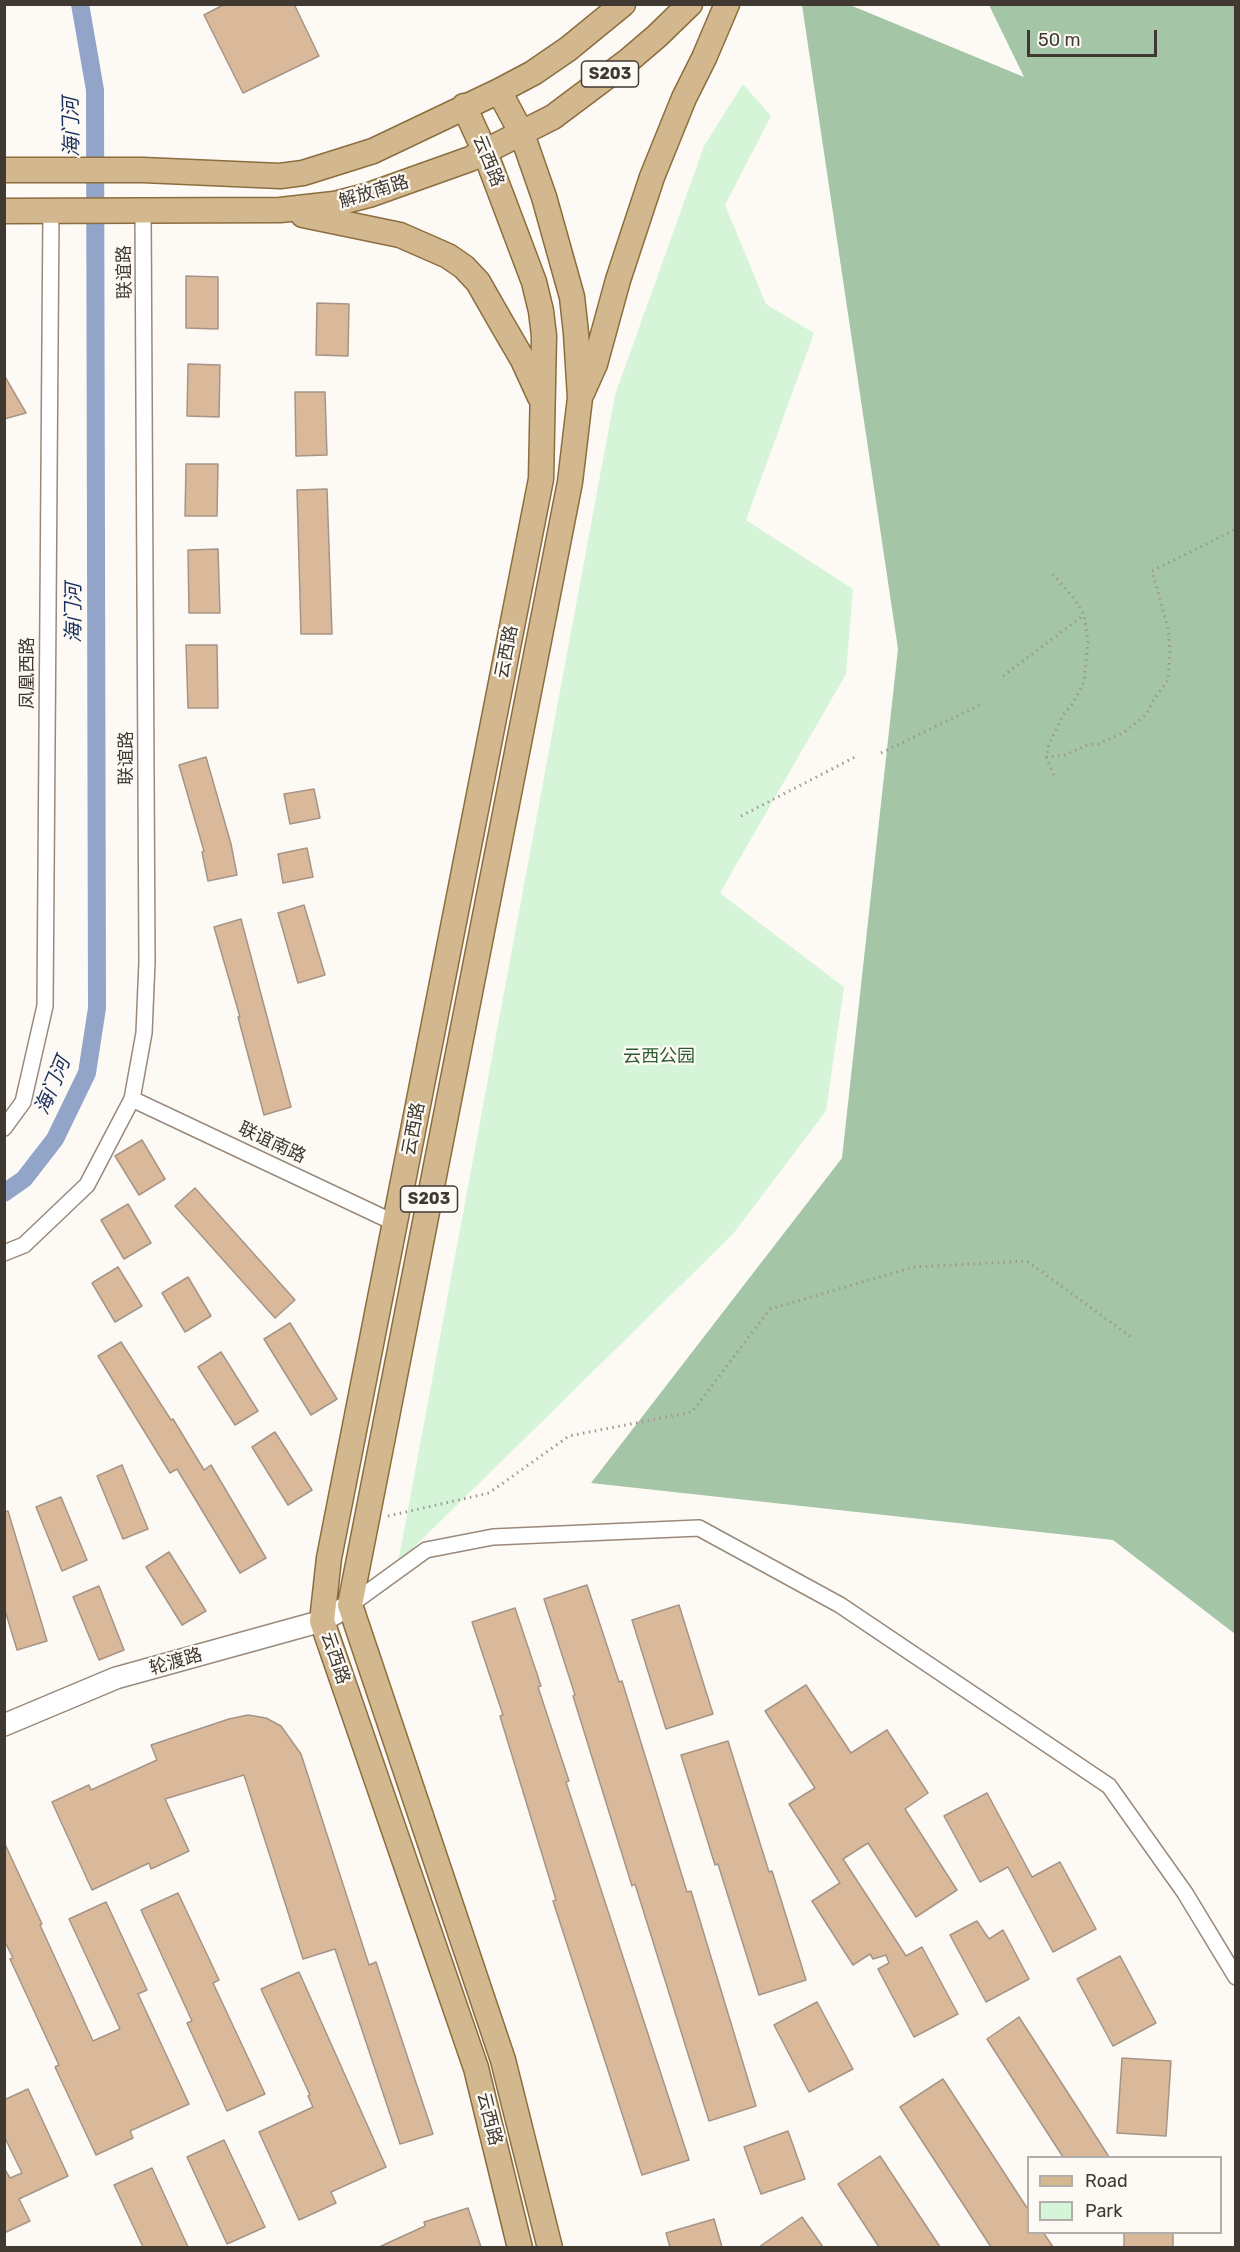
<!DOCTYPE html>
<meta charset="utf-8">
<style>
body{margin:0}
#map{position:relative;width:1240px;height:2252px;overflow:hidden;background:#fdfaf6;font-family:Rubik,sans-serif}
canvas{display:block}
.frame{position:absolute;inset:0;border:6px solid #403932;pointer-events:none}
.legend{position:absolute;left:1027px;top:2156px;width:195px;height:78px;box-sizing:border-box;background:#fdfaf6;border:2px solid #b1ada8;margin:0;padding:8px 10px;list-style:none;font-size:18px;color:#403932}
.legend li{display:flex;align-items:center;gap:12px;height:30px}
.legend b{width:30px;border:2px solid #b1ada8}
.scale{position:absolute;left:1027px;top:30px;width:130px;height:27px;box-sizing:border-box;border:3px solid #403932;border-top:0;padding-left:8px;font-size:18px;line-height:21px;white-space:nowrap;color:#403932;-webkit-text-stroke:4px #fdfaf6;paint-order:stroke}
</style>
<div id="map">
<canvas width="1240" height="2252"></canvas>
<div class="frame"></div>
<ul class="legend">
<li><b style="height:8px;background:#d3b88f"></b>Road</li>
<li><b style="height:16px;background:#d6f5d8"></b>Park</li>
</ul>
<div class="scale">50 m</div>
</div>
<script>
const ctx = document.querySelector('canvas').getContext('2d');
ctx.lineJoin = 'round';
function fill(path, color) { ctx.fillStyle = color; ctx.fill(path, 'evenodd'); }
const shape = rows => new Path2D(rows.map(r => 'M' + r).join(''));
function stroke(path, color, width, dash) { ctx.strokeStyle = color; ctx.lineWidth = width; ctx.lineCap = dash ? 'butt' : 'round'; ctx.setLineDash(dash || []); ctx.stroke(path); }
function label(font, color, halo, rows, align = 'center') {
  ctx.font = font + ' Rubik,"Noto Sans SC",sans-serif'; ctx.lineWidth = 4.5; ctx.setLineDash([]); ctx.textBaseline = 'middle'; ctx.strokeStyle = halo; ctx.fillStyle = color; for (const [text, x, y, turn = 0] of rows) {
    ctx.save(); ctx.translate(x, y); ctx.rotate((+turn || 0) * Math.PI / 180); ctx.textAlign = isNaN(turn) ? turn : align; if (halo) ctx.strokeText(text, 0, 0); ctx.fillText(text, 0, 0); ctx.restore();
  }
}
const green = shape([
 [743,84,771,116,725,205,766,304,814,333,746,520,853,589,846,674,720,893,844,987,826,1111,733,1234,398,1563,615,395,704,146]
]);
const forest = shape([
 [802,5,850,5,1024,77,989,5,1235,5,1235,1634,1113,1540,591,1483,842,1158,898,649]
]);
const canal = shape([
 [4,1193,24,1179,55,1139,87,1073,97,1008,95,90,80,4]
]);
const building = shape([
 [225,4,294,4,319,56,243,93,204,15,225,4],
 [186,276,218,277,218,329,186,328,186,276],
 [317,303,349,304,348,356,316,355,317,303],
 [188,364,220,365,219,417,187,416,188,364],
 [4,375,26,413,4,419,4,375],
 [295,392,325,392,327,455,296,456,295,392],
 [186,464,218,464,217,516,185,516,186,464],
 [327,489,332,634,301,634,297,490,327,489],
 [218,549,220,613,189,613,188,550,218,549],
 [186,645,217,645,218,708,188,708,186,645],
 [206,757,231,844,237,875,208,881,202,852,204,851,179,765,206,757],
 [314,789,320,818,290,824,284,794,314,789],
 [307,848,313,877,283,883,278,854,307,848],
 [304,905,325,975,298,983,278,913,304,905],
 [241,919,291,1107,264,1115,238,1017,240,1017,214,927,241,919],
 [142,1140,165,1179,139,1195,115,1156,142,1140],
 [195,1188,295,1300,275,1318,175,1206,195,1188],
 [128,1204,151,1243,124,1259,101,1220,128,1204],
 [118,1267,142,1306,115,1322,92,1283,118,1267],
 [188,1277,211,1316,185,1332,162,1293,188,1277],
 [290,1323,337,1399,311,1415,264,1339,290,1323],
 [121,1342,171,1420,173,1419,204,1470,211,1465,266,1558,240,1573,177,1469,170,1473,98,1356,121,1342],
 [221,1352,258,1411,235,1425,198,1367,221,1352],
 [275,1432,312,1490,288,1505,252,1447,275,1432],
 [122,1465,148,1529,123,1539,97,1476,122,1465],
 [61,1497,87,1560,62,1571,36,1507,61,1497],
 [8,1511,47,1641,17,1650,4,1607,4,1512,8,1511],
 [169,1552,206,1611,182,1625,146,1567,169,1552],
 [587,1585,619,1682,622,1681,687,1892,691,1891,756,2106,709,2121,635,1884,632,1886,573,1696,575,1695,544,1599,587,1585],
 [99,1586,124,1650,99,1660,73,1597,99,1586],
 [679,1605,713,1714,666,1729,632,1620,679,1605],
 [515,1608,541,1686,538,1687,569,1781,566,1782,689,2160,642,2175,553,1901,556,1900,500,1716,503,1715,472,1622,515,1608],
 [806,1685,851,1753,887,1730,928,1793,905,1809,957,1890,916,1917,868,1843,843,1859,906,1956,922,1947,958,2014,914,2037,878,1969,889,1963,886,1955,873,1959,870,1954,853,1965,812,1901,840,1883,789,1804,815,1788,765,1711,806,1685],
 [248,1715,266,1718,281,1726,301,1754,369,1965,376,1962,433,2134,400,2144,335,1949,303,1959,244,1775,165,1799,189,1851,151,1869,149,1863,92,1890,52,1802,89,1785,91,1790,157,1760,151,1745,229,1719,248,1715],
 [728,1741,769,1872,772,1871,806,1980,759,1995,718,1864,715,1865,681,1755,728,1741],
 [987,1793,1032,1877,1060,1862,1096,1929,1053,1952,1008,1867,980,1882,944,1816,987,1793],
 [4,1842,42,1924,40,1925,93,2041,120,2029,69,1919,106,1902,147,1990,138,1994,189,2104,130,2131,133,2138,96,2155,55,2067,59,2065,10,1959,13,1958,4,1940,4,1842],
 [178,1893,219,1980,213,1983,265,2094,227,2111,187,2023,192,2021,141,1910,178,1893],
 [977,1921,989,1939,1003,1930,1029,1979,986,2002,950,1935,977,1921],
 [1120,1956,1156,2023,1113,2046,1077,1979,1120,1956],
 [299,1972,386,2167,331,2192,336,2203,299,2220,259,2132,313,2107,308,2096,310,2095,261,1989,299,1972],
 [817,2002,853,2069,809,2092,774,2025,817,2002],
 [1019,2017,1086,2121,1109,2157,1063,2157,987,2039,1019,2017],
 [1122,2058,1171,2061,1166,2136,1117,2133,1122,2058],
 [943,2079,1029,2211,1029,2232,1043,2232,1053,2247,991,2247,900,2107,943,2079],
 [28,2089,68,2176,19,2199,30,2221,4,2233,4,2168,10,2178,22,2173,4,2136,4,2100,28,2089],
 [788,2131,805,2179,761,2194,744,2147,788,2131],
 [224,2140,265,2227,227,2244,187,2157,224,2140],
 [880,2156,940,2247,879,2247,838,2184,880,2156],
 [152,2168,188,2247,143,2247,114,2185,152,2168],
 [468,2208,481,2247,379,2247,425,2226,424,2222,468,2208],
 [802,2217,823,2247,759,2247,802,2217],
 [714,2219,722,2247,670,2247,666,2233,714,2219],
 [1124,2232,1173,2232,1173,2247,1124,2247,1124,2232]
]);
const path = shape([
 [1053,574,1075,600,1084,615,1088,641,1084,682,1073,703,1063,715,1049,744,1046,757,1055,778],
 [1003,676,1084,615],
 [881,753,980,705],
 [1046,757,1065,755,1087,745,1098,744,1123,733,1147,714,1152,702,1168,680,1170,651,1168,628,1152,571,1236,529],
 [741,816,857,756],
 [388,1516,489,1493,569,1436,692,1412,770,1309,914,1267,1027,1261,1131,1337]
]);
const street = shape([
 [132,1099,395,1223],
 [4,1128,23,1102,45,1006,51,210],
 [4,1253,24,1245,87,1185,132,1099,144,1033,147,962,143,210],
 [350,1605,426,1550,493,1537,699,1528,840,1605,1109,1786,1185,1893,1236,1977]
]);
const secondary = shape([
 [4,1725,116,1678,322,1621,350,1605]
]);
const primary = shape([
 [499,91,522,134,544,197,572,297,576,333,580,398,570,482,350,1605,503,2060,550,2248],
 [464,106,485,152,534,282,541,311,544,336,541,479,329,1558,322,1621,476,2068,520,2248],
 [4,170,143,170,280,176,303,173,373,151,499,91,533,73,568,49,623,4],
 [4,211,280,210,334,204,369,195,470,159,553,117,629,60,657,36,690,4],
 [303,215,400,235,448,256,464,267,478,282,502,324,523,360,540,397],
 [582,393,595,364,618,280,652,177,684,98,704,58,727,4]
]);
const shields = [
 [610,74,57],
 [429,1199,57]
];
const shieldNames = [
 ["S203",610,74],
 ["S203",429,1199]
];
const streetNames = [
 ["云西路",488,161,68],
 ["解放南路",374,192,-17],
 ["联谊路",125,272,-91],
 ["云西路",507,652,-79],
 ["凤凰西路",28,673,-90],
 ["联谊路",127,758,-90],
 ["云西路",414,1129,-79],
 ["联谊南路",272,1143,25],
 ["云西路",335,1658,71],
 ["轮渡路",176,1662,-16],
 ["云西路",489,2119,76]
];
const parkNames = [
 ["云西公园",659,1057]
];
const waterNames = [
 ["海门河",72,127,-91],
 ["海门河",74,613,-90],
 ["海门河",53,1086,-67]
];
fill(green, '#d6f5d8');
fill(forest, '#a4c5a6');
stroke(canal, '#92a4c8', 18);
fill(building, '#dab99b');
stroke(building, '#a69586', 1.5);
stroke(street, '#9a897a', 18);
stroke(secondary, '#9a897a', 24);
stroke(primary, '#8c6d3e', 27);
stroke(path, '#9d9892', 3, [1.5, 4.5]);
stroke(street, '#fff', 15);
stroke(secondary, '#fff', 21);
stroke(primary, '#d3b88f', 24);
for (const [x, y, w] of shields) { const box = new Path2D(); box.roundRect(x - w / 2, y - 13, w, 26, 4.5); ctx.fillStyle = '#fdfaf6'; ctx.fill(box); stroke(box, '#403932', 1.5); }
label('bold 16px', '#403932', null, shieldNames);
label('18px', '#403932', '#fdfaf6', streetNames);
label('18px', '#2c5c32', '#fdfaf6', parkNames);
label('italic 20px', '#192e5c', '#fdfaf6', waterNames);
</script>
